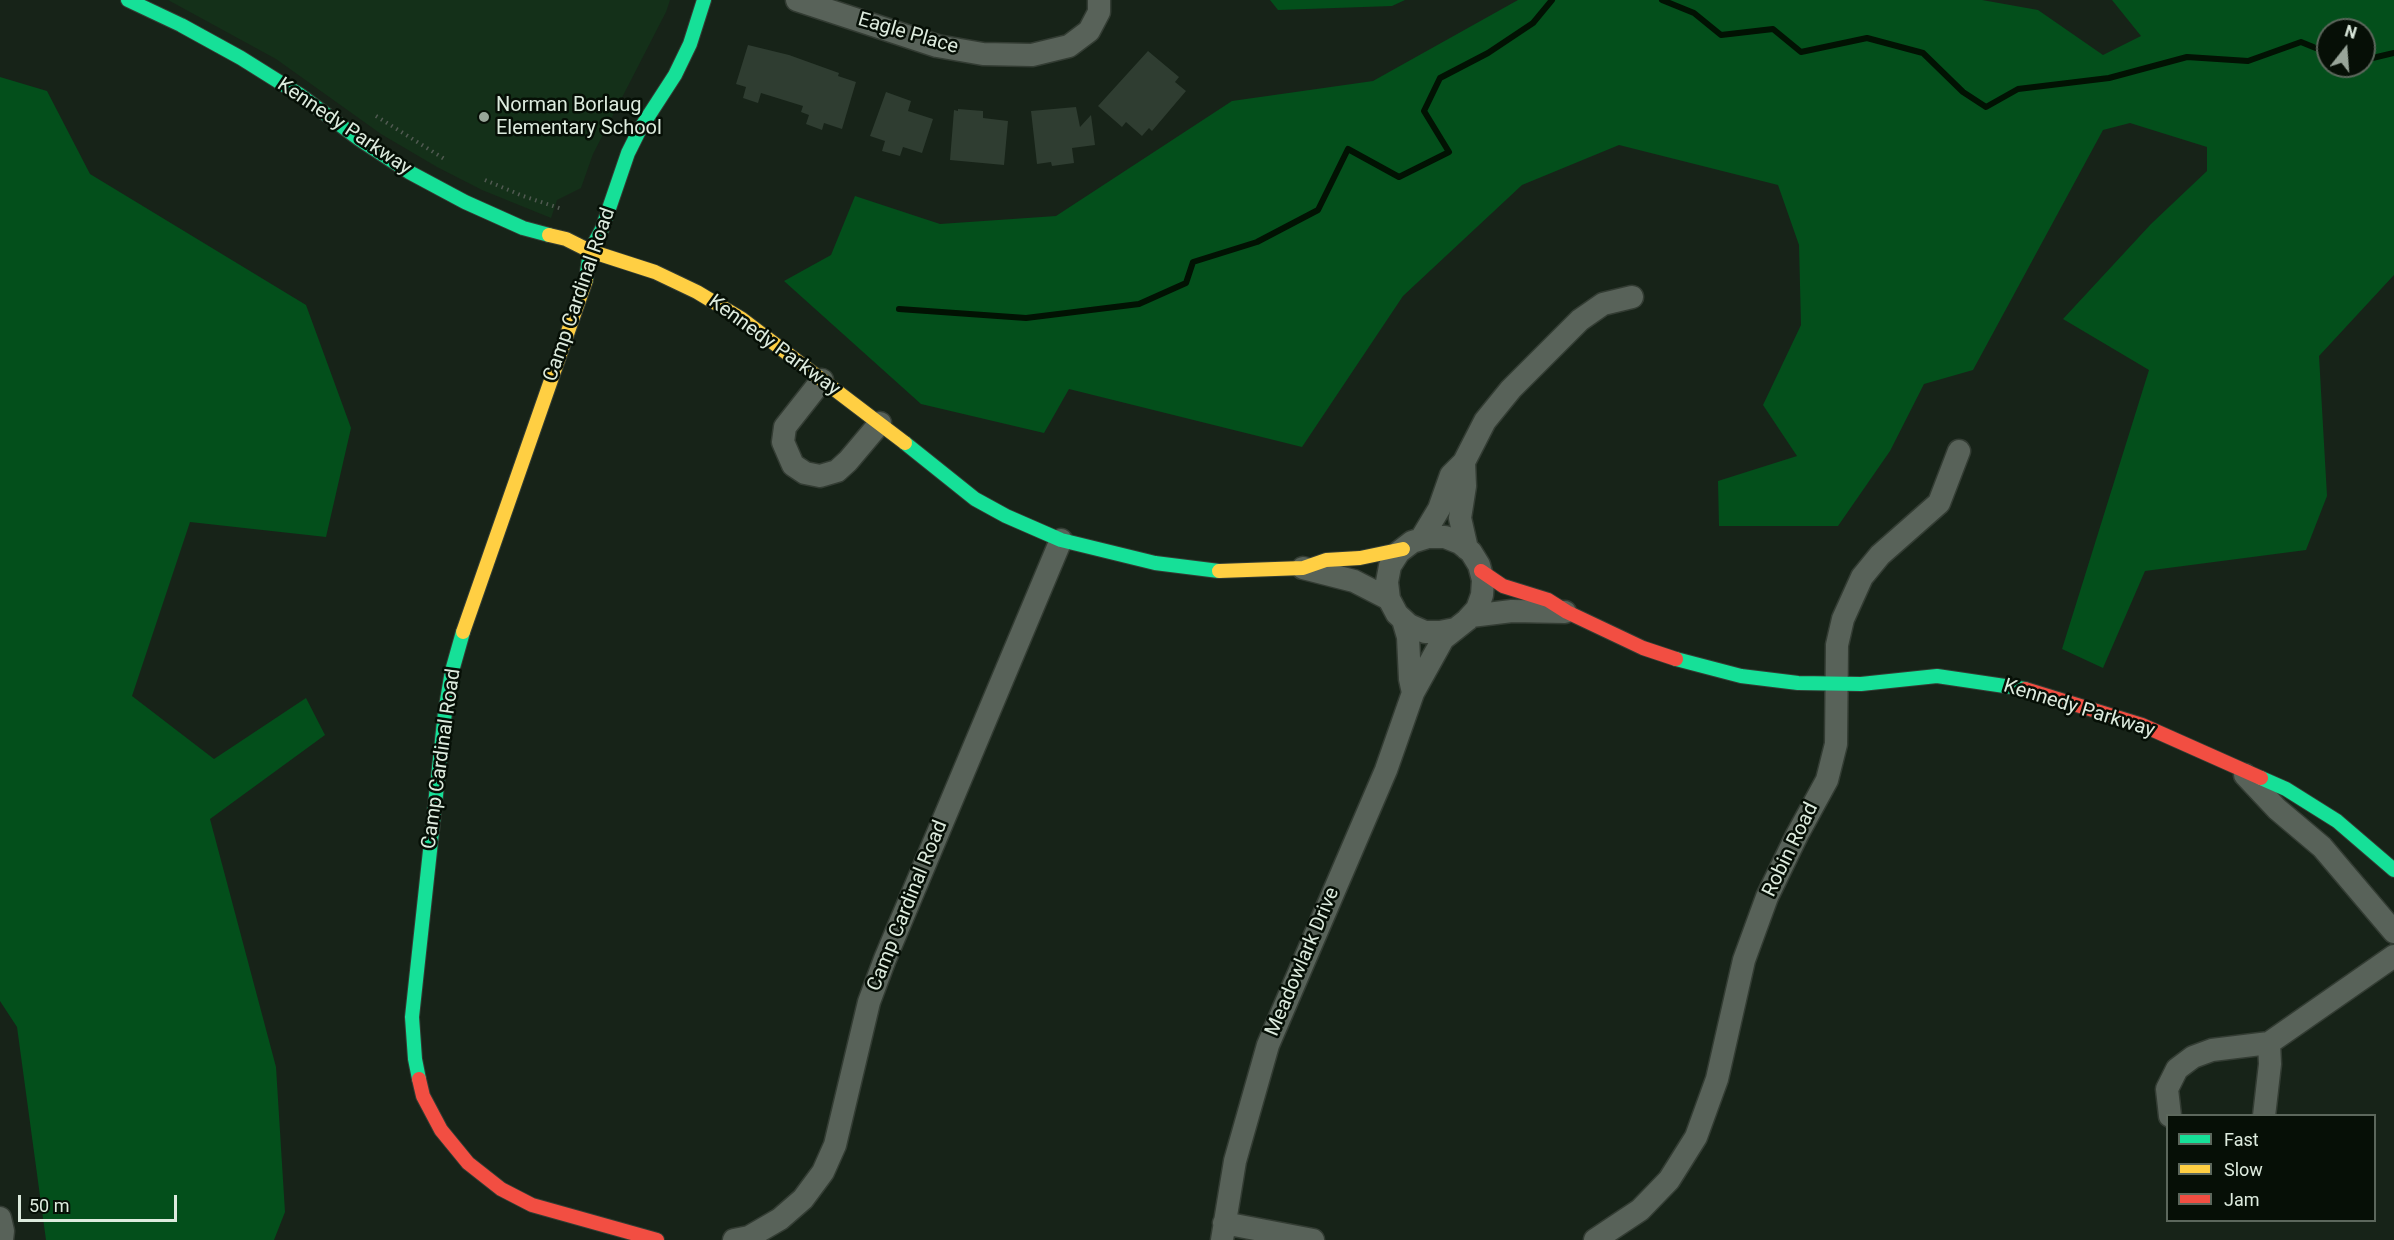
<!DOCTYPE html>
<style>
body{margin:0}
#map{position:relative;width:2394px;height:1240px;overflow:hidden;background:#172318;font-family:Roboto,sans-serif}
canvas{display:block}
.legend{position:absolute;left:2166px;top:1114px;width:210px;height:108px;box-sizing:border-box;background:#060f06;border:2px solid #5c675c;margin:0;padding:8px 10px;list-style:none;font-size:18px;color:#ddebde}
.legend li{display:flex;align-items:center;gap:12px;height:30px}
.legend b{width:30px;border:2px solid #5c675c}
.north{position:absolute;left:2316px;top:18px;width:60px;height:60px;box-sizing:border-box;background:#060f06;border:2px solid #5c675c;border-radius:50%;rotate:17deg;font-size:16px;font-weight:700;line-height:24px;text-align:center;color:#ddebde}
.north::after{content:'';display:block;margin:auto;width:21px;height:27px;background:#98a599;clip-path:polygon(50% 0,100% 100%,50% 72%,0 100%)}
.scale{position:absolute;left:18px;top:1195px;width:159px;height:27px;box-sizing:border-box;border:3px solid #ddebde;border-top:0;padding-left:8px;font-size:18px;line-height:21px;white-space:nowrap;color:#ddebde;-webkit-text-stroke:4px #060f06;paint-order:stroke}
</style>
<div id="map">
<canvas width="2394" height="1240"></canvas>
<ul class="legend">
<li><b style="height:8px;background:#16e098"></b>Fast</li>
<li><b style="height:8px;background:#ffcf43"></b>Slow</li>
<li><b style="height:8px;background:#f24e42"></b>Jam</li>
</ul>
<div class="north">N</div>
<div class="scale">50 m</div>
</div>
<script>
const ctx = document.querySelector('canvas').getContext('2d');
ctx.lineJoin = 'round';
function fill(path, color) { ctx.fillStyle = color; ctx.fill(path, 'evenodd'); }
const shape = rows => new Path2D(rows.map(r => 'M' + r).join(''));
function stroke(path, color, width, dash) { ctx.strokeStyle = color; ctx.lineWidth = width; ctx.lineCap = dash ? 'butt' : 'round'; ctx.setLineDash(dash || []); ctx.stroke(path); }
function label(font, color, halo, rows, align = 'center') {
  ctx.font = font + ' Roboto,sans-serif'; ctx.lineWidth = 5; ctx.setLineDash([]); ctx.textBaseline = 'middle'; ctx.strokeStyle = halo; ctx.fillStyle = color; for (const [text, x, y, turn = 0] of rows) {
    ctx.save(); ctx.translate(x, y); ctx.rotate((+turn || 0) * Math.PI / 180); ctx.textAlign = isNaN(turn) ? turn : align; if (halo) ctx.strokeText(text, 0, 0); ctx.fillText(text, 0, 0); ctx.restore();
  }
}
const built = shape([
 [168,0,670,0,666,12,593,154,581,188,557,200,551,218,482,190,437,167,381,134,276,59]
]);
const green = shape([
 [1270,0,1405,0,1392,6,1278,10],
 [1518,0,1982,0,2038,10,2103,55,2141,36,2112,0,2394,0,2394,275,2319,356,2327,496,2306,550,2145,571,2103,668,2062,649,2149,370,2063,319,2151,224,2207,171,2207,147,2130,123,2103,130,1973,370,1924,384,1890,451,1838,526,1719,526,1718,481,1797,456,1763,405,1801,325,1799,245,1778,185,1619,145,1522,185,1403,296,1302,447,1069,389,1044,433,921,404,784,281,831,255,855,196,940,224,1056,216,1232,101,1373,81],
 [2328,30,2364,30,2364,66,2328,66],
 [0,77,47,91,90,174,306,305,351,428,326,537,190,522,132,696,214,759,306,698,325,735,210,819,276,1067,285,1212,274,1240,46,1240,17,1027,0,1001]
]);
const stream = shape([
 [1662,0,1694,13,1721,35,1773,29,1801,52,1867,38,1923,53,1963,92,1986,107,2018,89,2109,78,2187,57,2248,61,2301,42,2328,53],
 [2364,60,2394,53],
 [899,309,1026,318,1139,304,1186,283,1193,262,1257,242,1318,210,1348,149,1399,177,1449,152,1424,111,1440,78,1488,53,1533,23,1552,0]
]);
const building = shape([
 [748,45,789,55,839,73,838,76,856,82,842,129,824,123,822,130,806,124,809,115,801,112,803,106,761,93,758,103,743,98,746,87,736,84],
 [1148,51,1179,77,1175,82,1186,91,1152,131,1149,128,1142,136,1126,122,1122,127,1098,106],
 [886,92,911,101,908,111,933,119,922,153,903,147,900,156,882,151,885,141,870,136],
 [1076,107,1080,127,1091,115,1095,145,1072,148,1074,163,1052,166,1051,162,1037,164,1031,111],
 [958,109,983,111,983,118,1008,121,1004,165,950,160,954,110,958,111]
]);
const path = shape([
 [376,116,446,160],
 [485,180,523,196,562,209]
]);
const street = shape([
 [797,0,937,46,983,54,1032,55,1069,46,1089,31,1099,12,1099,0],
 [822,380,785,427,783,442,793,465,805,473,820,476,837,471,848,461,880,423],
 [1464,462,1465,486,1460,518,1467,549],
 [1421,539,1439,509,1451,475,1464,462,1485,421,1511,389,1580,320,1603,304,1632,297],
 [1303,568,1354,581,1389,599],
 [1471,616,1512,611,1565,612],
 [1403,620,1408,637,1410,679,1413,693],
 [2245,775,2277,809,2322,847,2394,932],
 [2170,1116,2167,1089,2177,1069,2193,1057,2212,1050,2269,1043,2394,956],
 [2264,1116,2270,1064,2269,1043],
 [0,1218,3,1231,2,1240],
 [1224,1223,1313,1240],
 [734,1240,749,1237,780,1219,803,1199,823,1172,835,1145,869,1002,885,959,1061,540],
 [1222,1240,1235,1161,1268,1045,1386,770,1413,693,1443,639,1467,620,1477,609,1482,595,1483,580,1479,565,1471,552,1460,543,1445,537,1428,537,1412,542,1399,552,1390,566,1387,582,1389,599,1397,614,1409,625,1425,632,1440,632,1455,629],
 [1595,1240,1640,1210,1669,1180,1696,1137,1717,1079,1744,960,1767,897,1797,835,1827,780,1836,744,1837,645,1843,619,1862,577,1880,555,1939,503,1959,451]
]);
const fast = shape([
 [128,0,181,25,241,58,300,95,359,139,409,172,465,202,523,228,549,235],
 [586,280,590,251,602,229,628,153,640,129,675,75,690,44,704,0],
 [905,443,975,499,1006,516,1061,540,1155,563,1219,571],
 [1676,659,1741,676,1798,683,1861,684,1937,676,2025,689],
 [2261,778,2286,789,2337,821,2394,870],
 [419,1079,415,1059,412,1017,445,712,452,671,463,632]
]);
const slow = shape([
 [549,235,566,239,590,251,655,272,697,292,742,319,905,443],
 [1219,571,1303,568,1326,560,1360,558,1403,549],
 [463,632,586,280]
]);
const jam = shape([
 [1481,571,1503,586,1548,600,1567,612,1643,648,1676,659],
 [2025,689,2142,725,2261,778],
 [419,1079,423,1096,441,1130,468,1163,501,1189,532,1205,657,1240]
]);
const markers = [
 [484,117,6,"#98a599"]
];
const streetNames = [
 ["Eagle Place",908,34,16],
 ["Kennedy Parkway",344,127,34],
 ["Camp Cardinal Road",580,295,-71],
 ["Kennedy Parkway",774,346,36],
 ["Kennedy Parkway",2079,709,17],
 ["Camp Cardinal Road",442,759,-82],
 ["Robin Road",1791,850,-64],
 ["Camp Cardinal Road",908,906,-68],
 ["Meadowlark Drive",1303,962,-67]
];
const poiNames = [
 ["Norman Borlaug",496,106],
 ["Elementary School",496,129]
];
fill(built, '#143019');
fill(green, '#034f1b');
stroke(stream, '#021203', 6);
fill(building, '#2f3d31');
stroke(street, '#333c33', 25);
stroke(fast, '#333c33', 16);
stroke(slow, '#333c33', 16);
stroke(jam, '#333c33', 16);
stroke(path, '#515a52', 4, [1.5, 4.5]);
stroke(street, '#586259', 22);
stroke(fast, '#16e098', 14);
stroke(slow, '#ffcf43', 14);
stroke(jam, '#f24e42', 14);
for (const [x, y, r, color] of markers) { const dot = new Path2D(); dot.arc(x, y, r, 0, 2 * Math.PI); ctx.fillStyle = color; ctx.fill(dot); stroke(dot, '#060f06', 2); }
label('20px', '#ddebde', '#060f06', streetNames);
label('20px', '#ddebde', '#060f06', poiNames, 'left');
</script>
